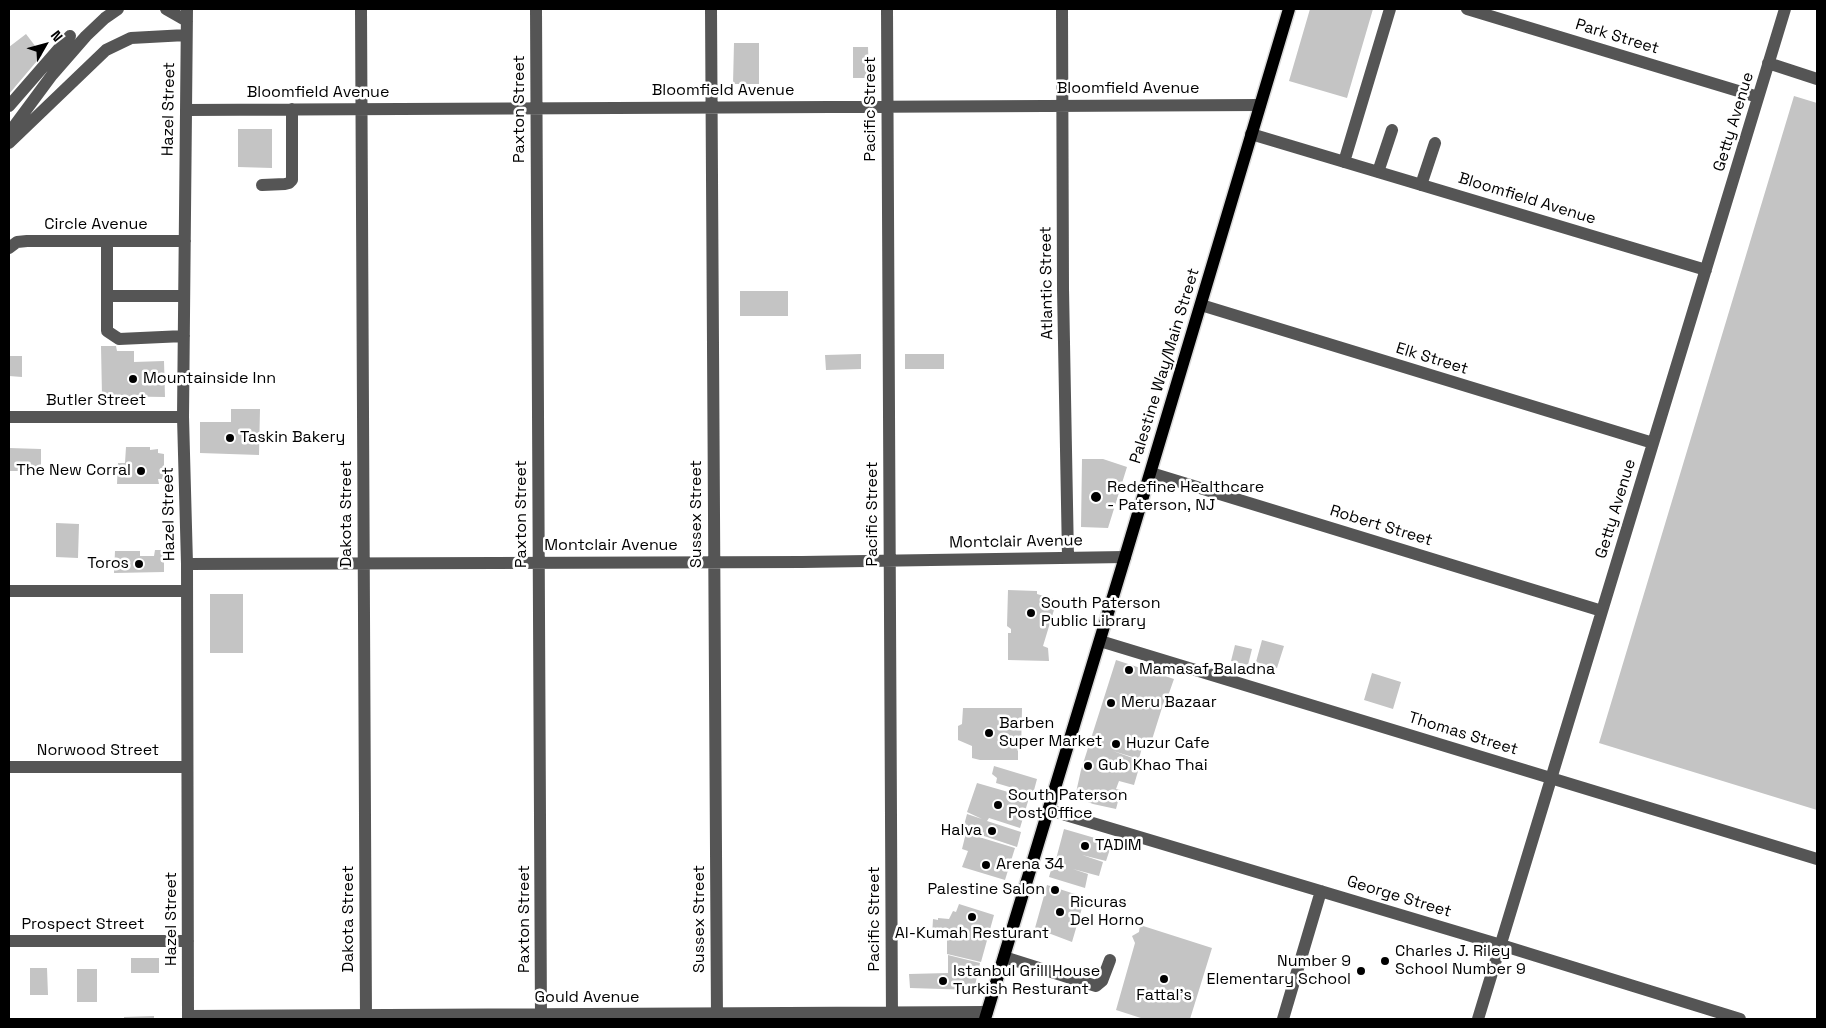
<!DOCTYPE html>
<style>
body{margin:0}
#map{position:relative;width:1826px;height:1028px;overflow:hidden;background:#fff;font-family:"Space Grotesk",sans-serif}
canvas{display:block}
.frame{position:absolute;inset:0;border:10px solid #000;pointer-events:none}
.north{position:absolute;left:20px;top:20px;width:50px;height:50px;-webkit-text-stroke:4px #fff;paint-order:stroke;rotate:52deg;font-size:14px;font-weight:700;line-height:20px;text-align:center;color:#000}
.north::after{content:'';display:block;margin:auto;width:18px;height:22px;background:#000;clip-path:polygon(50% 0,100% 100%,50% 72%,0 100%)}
</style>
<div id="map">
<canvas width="1826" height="1028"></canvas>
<div class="frame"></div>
<div class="north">N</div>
</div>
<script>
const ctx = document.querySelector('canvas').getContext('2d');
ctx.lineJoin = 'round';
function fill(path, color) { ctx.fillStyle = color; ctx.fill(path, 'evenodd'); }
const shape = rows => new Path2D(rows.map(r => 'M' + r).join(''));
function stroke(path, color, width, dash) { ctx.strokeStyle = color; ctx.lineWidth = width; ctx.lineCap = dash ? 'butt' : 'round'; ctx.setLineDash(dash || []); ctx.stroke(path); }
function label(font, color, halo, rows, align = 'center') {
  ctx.font = font + ' "Space Grotesk",sans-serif'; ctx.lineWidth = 5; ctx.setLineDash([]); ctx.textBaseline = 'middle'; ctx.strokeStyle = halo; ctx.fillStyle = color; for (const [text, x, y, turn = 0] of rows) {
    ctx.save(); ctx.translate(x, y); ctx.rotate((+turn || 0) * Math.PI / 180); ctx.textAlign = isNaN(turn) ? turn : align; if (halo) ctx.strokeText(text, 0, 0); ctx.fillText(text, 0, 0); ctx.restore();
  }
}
const building = shape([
 [1310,9,1373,9,1347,98,1289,81],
 [26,34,42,55,9,94,9,47],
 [734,43,759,43,759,84,733,84],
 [853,47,868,47,869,78,853,78],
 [1794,96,1817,103,1817,810,1599,743],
 [238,129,272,129,272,168,238,167],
 [740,291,788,291,788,316,740,316],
 [101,346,116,346,117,351,134,351,134,362,164,361,165,397,102,396],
 [861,354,861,369,826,370,825,355],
 [905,354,944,354,944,369,905,369],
 [9,356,22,356,22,377,9,376],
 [231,409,260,409,259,455,200,453,200,422,231,422],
 [126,447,150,447,150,450,158,449,158,453,164,454,164,479,158,479,159,484,117,484,118,463,125,463],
 [9,448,41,449,41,471,9,471],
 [1082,459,1103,459,1127,467,1108,528,1081,527],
 [56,523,79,524,78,558,56,557],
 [155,550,164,550,164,572,114,573,115,551,140,551,140,556,154,556],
 [1008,590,1037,591,1037,594,1057,600,1043,646,1048,648,1049,661,1008,660,1008,633,1011,633,1011,629,1007,626],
 [210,594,243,594,243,653,210,653],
 [1262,640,1284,646,1277,668,1256,662],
 [1235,645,1252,649,1248,665,1231,661],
 [1116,660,1174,679,1168,696,1166,695,1150,746,1143,743,1139,759,1113,751,1141,761,1134,785,1119,781,1116,789,1121,790,1116,809,1093,804,1075,797,1081,770],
 [1372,673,1401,682,1393,709,1364,700],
 [963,708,1022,708,1021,750,1018,751,1018,760,980,760,972,758,972,746,958,740,958,726,962,724],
 [994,766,1037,779,1033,794,996,783,997,778,992,774],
 [977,783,1029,798,1020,828,989,818,987,821,1021,832,1017,847,963,829,967,814,982,819,967,812],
 [1064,829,1112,843,1106,861,1082,855,1103,862,1099,876,1073,869,1088,874,1085,888,1049,877,1053,863,1055,863],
 [966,833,1015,848,1005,880,962,867,968,851,962,849],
 [1047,885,1081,896,1077,907,1082,908,1072,942,1035,928],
 [959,904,994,915,981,962,947,954,947,936,932,936,933,919,938,920,938,918,949,919,953,911,956,912],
 [1140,925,1212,948,1190,1019,1144,1019,1116,1010,1135,943,1132,936,1139,932],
 [948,955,980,963,974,990,910,988,909,974,948,973],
 [131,958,159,958,159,973,131,973],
 [30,968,47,968,48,995,30,995],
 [77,969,97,969,97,1002,77,1002],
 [154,1016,154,1019,124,1019,124,1017]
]);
const minor = shape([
 [166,9,187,21],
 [187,9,183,417,187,564,188,1019],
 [361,9,366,1019],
 [536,9,541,1019],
 [711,9,717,1019],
 [887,9,892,1019],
 [1062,9,1063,289,1068,557],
 [1467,9,1758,97],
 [1768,63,1817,79],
 [9,106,70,36],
 [186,110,1260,105],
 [9,133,52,75,86,36,105,18,118,9],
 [1251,134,1706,270],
 [9,143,106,50,131,38,186,35],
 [1344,162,1390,9],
 [1378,172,1392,130],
 [262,185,285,184,289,183,292,180,292,109],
 [1421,185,1435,143],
 [107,242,107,331,119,339,184,336],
 [9,248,17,242,27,241,185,241],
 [107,296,184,296],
 [1201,305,1653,443],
 [9,417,183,417],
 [1151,473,1602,611],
 [187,564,802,562,1125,557],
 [9,591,187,591],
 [1100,641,1817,859],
 [9,767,187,767],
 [1049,810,1501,945,1740,1019],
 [9,941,188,941],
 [1004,957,1096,986,1102,981,1110,960],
 [188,1016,987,1012],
 [1283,1019,1321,891],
 [1478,1019,1785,9]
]);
const major = shape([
 [985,1019,1125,557,1289,9]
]);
const markers = [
 [133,379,5,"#000"],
 [230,438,5,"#000"],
 [141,471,5,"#000"],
 [1096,497,6,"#000"],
 [139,564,5,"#000"],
 [1031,613,5,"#000"],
 [1129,670,5,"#000"],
 [1111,703,5,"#000"],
 [989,733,5,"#000"],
 [1116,744,5,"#000"],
 [1088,766,5,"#000"],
 [998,805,5,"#000"],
 [992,831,5,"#000"],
 [1085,846,5,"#000"],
 [986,865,5,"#000"],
 [1055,890,5,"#000"],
 [1060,912,5,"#000"],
 [972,917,5,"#000"],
 [1385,961,5,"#000"],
 [1361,971,5,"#000"],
 [1164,979,5,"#000"],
 [943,981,5,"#000"]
];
const streetNames = [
 ["Park Street",1617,37,17],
 ["Bloomfield Avenue",1128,89],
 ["Bloomfield Avenue",723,91],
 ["Bloomfield Avenue",318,93],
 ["Hazel Street",169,109,-89],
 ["Paxton Street",520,109,-90],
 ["Pacific Street",871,109,-90],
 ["Getty Avenue",1734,122,-73],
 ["Bloomfield Avenue",1527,199,17],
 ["Circle Avenue",96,225],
 ["Atlantic Street",1047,283,-91],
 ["Elk Street",1432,359,17],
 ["Palestine Way/Main Street",1165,366,-73],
 ["Butler Street",96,401],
 ["Getty Avenue",1616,509,-73],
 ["Hazel Street",169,514,-91],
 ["Dakota Street",347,514,-90],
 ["Paxton Street",522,514,-90],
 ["Sussex Street",697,514,-90],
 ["Pacific Street",873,514,-90],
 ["Robert Street",1381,526,17],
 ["Montclair Avenue",1016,542,-1],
 ["Montclair Avenue",611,546],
 ["Thomas Street",1463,734,17],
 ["Norwood Street",98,751],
 ["George Street",1399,897,17],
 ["Hazel Street",172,919,-90],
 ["Dakota Street",349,919,-90],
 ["Paxton Street",525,919,-90],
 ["Sussex Street",700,919,-90],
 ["Pacific Street",875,919,-90],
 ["Prospect Street",83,925],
 ["Gould Avenue",587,998]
];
const poiNames = [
 ["Mountainside Inn",143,379],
 ["Taskin Bakery",240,438],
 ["The New Corral",131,471,"right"],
 ["Redefine Healthcare",1107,488],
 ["- Paterson, NJ",1107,506],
 ["Toros",129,564,"right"],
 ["South Paterson",1041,604],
 ["Public Library",1041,622],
 ["Mamasaf Baladna",1139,670],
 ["Meru Bazaar",1121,703],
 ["Barben",999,724],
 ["Super Market",999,742],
 ["Huzur Cafe",1126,744],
 ["Gub Khao Thai",1098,766],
 ["South Paterson",1008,796],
 ["Post Office",1008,814],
 ["Halva",982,831,"right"],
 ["TADIM",1095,846],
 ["Arena 34",996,865],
 ["Palestine Salon",1045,890,"right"],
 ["Ricuras",1070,903],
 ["Del Horno",1070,921],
 ["Al-Kumah Resturant",972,934,"center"],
 ["Charles J. Riley",1395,952],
 ["School Number 9",1395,970],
 ["Number 9",1351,962,"right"],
 ["Elementary School",1351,980,"right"],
 ["Istanbul Grill House",953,972],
 ["Turkish Resturant",953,990],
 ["Fattal's",1164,996,"center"]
];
fill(building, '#c4c4c4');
stroke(major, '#dbdbdb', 15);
stroke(minor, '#555', 12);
stroke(major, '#000', 12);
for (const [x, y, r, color] of markers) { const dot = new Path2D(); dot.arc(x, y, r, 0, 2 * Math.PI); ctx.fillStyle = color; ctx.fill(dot); stroke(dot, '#fff', 2); }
label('16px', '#000', '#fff', streetNames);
label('16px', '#000', '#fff', poiNames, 'left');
</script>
